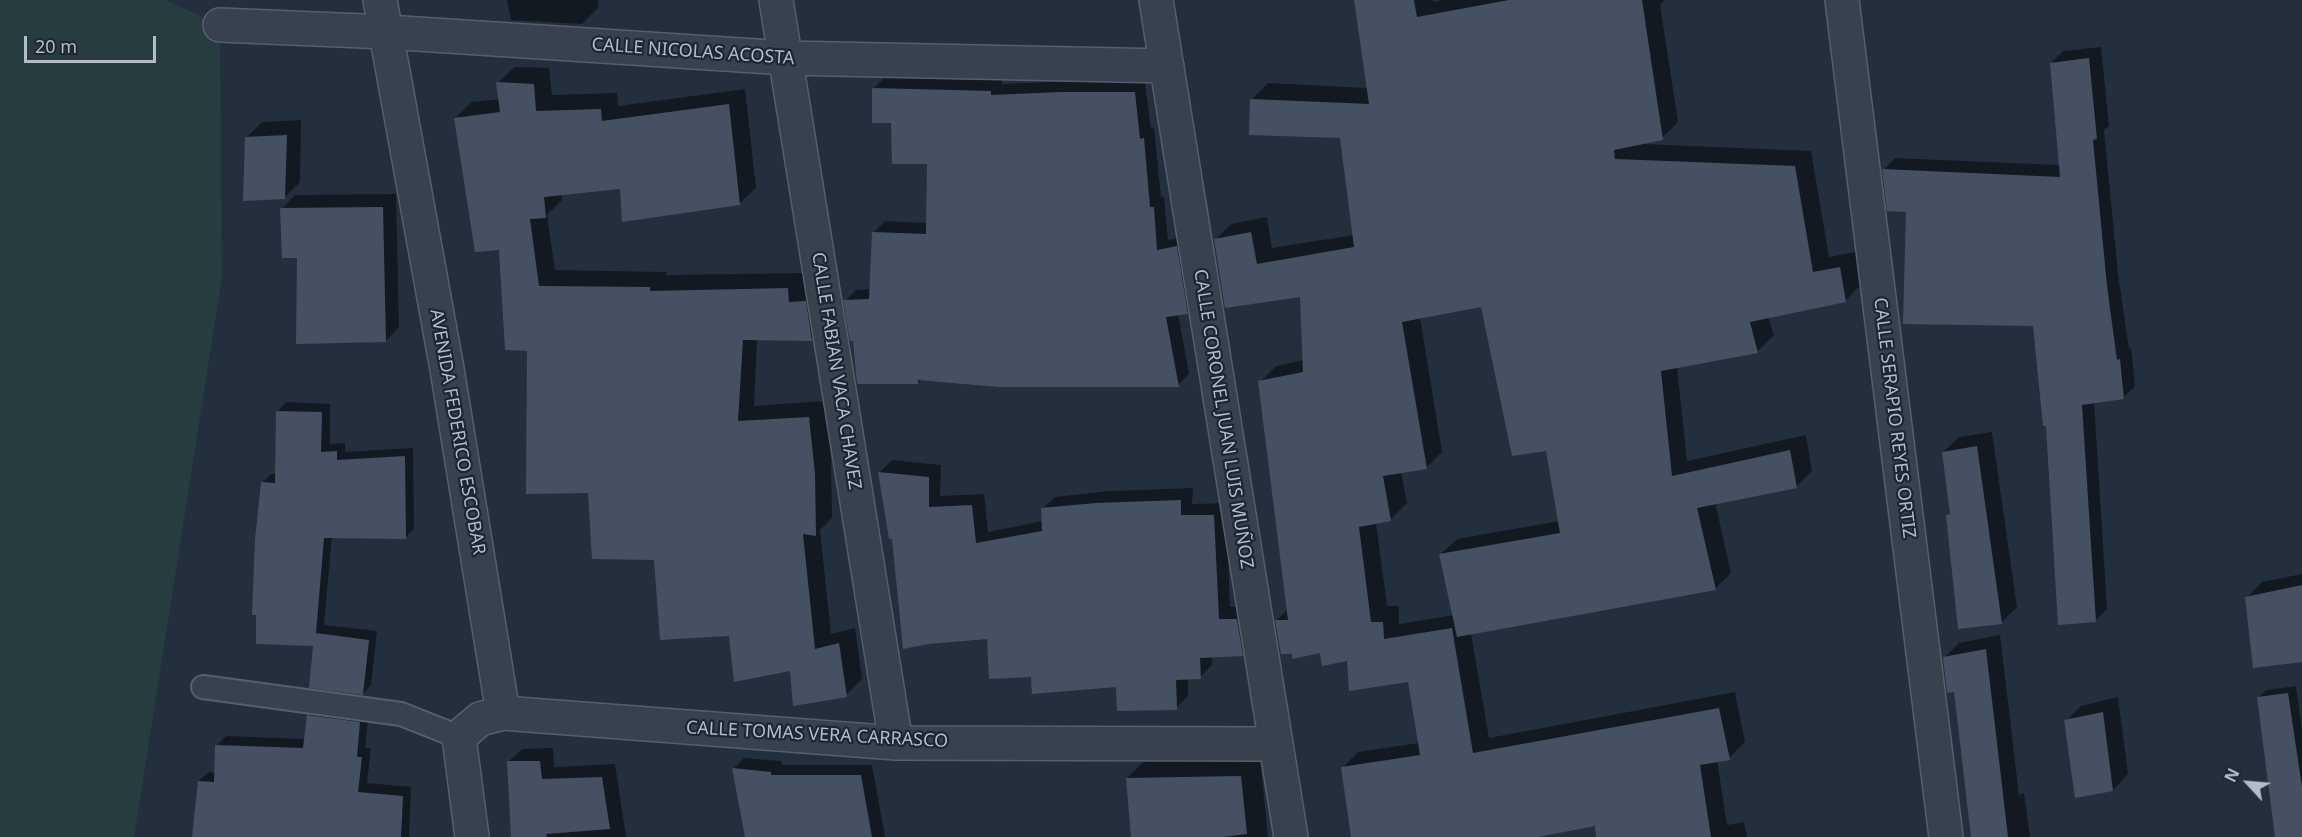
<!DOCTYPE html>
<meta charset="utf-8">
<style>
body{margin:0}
#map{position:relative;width:2302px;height:837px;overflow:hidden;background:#242f3e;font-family:"Noto Sans",sans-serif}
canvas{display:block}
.north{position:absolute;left:2218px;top:753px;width:60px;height:60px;-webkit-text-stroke:4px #1d2633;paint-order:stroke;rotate:296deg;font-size:16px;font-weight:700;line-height:24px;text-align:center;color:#b4bcc9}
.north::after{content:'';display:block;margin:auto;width:21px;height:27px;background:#b4bcc9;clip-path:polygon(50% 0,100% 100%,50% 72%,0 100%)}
.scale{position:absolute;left:24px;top:36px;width:132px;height:27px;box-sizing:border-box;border:3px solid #b4bcc9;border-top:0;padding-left:8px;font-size:18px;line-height:21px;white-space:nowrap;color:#b4bcc9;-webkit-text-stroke:4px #1d2633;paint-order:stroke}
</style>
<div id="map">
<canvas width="2302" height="837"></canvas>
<div class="north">N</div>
<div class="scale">20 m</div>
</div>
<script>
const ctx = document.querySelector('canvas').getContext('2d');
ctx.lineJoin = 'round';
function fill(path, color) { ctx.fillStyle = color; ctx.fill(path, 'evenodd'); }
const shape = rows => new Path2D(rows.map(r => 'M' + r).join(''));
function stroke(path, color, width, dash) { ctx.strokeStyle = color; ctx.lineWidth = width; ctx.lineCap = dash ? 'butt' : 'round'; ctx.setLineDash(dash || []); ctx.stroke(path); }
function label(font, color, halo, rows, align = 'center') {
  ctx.font = font + ' "Noto Sans",sans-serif'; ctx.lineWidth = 4.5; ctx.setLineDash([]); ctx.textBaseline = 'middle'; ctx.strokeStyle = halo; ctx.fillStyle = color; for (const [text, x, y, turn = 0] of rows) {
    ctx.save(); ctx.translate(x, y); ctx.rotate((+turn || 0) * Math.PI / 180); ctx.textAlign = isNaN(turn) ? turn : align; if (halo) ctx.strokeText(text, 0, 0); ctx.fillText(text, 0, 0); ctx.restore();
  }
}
const green = shape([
 [0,0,165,0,220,25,222,277,134,837,0,837]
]);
const shadow = shape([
 [507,0,598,0,599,7,582,24,511,20],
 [1355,0,1433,0,1433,2,1443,0,1665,0,1660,5,1678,122,1662,138,1642,144,1811,151,1829,257,1856,252,1862,284,1846,300,1768,317,1774,335,1758,351,1677,367,1687,461,1806,435,1812,471,1796,487,1715,502,1731,573,1715,589,1471,633,1489,738,1735,692,1745,742,1729,758,1717,760,1727,825,1744,822,1747,837,1609,837,1608,822,1530,837,1353,837,1342,768,1358,752,1419,743,1409,681,1321,651,1277,620,1288,609,1260,382,1276,366,1304,360,1302,295,1215,240,1231,224,1267,217,1272,248,1354,235,1341,136,1252,99,1268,83,1368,88],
 [1482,306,1547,449,1559,521,1457,539,1441,554,1454,615,1399,624,1399,606,1387,606,1376,522,1391,519,1407,503,1401,472,1426,468,1442,452,1420,317],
 [2101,47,2109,126,2104,130,2118,274,2129,349,2131,348,2135,386,2123,398,2094,402,2107,609,2095,621,2047,424,2034,325,1908,210,1884,170,1895,158,2060,165,2051,63,2063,51],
 [514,67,549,68,552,95,617,93,618,106,745,89,756,188,739,204,621,188,561,194,562,200,547,215,555,270,666,272,666,275,803,273,804,286,822,286,828,323,811,339,757,339,754,406,824,401,831,457,832,518,820,530,831,634,855,628,862,679,846,695,730,634,589,492,529,349,500,248,455,118,472,102,500,99,498,83],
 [884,78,1002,80,1002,84,1074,81,1145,82,1151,129,1154,128,1161,197,1164,197,1168,240,1187,236,1198,302,1187,313,1178,314,1189,374,1178,385,922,379,918,383,854,340,845,301,856,290,871,289,874,232,885,221,928,223,928,163,893,121,873,89],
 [301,120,300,182,285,197,247,137,262,122],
 [396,194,399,327,386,341,298,256,282,209,295,195],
 [286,402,330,404,330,444,345,443,345,452,413,448,414,529,405,538,332,537,324,625,377,631,371,685,363,694,315,645,262,483,271,474,276,474,278,411],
 [1992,432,2017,607,2002,622,1959,627,1947,515,1951,512,1943,452,1959,437],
 [892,460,941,465,940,496,984,494,988,532,1043,521,1042,509,1055,497,1109,491,1193,488,1192,504,1226,503,1230,607,1249,607,1254,643,1242,655,1212,656,1212,665,1200,677,1188,678,1188,696,1176,708,1118,686,1032,675,988,637,893,537,880,472],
 [2302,574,2302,660,2247,598,2262,582],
 [2000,635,2019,795,2024,793,2030,837,1973,837,1956,691,1944,658,1959,643],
 [2296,686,2302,730,2302,837,2277,837,2258,698,2266,690],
 [2118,697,2128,774,2113,790,2066,721,2081,706],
 [317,706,369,713,365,748,371,748,367,783,411,787,409,837,194,837,199,781,209,772,216,773,217,745,226,736,306,739,308,715],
 [553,748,554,767,615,764,626,837,513,837,508,762,522,749],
 [744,758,781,761,782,765,872,765,885,837,747,837,734,768],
 [1260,758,1268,837,1132,837,1127,778,1146,759]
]);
const building = shape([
 [1354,0,1414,0,1417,17,1509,0,1642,0,1663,140,1614,150,1615,159,1795,166,1813,272,1840,267,1846,302,1750,322,1758,353,1661,371,1672,476,1790,450,1797,488,1697,508,1716,590,1457,637,1439,554,1560,533,1546,451,1512,456,1481,307,1402,322,1427,469,1383,476,1391,521,1359,527,1371,622,1383,622,1384,639,1452,628,1473,753,1719,708,1730,760,1700,765,1711,837,1596,837,1595,826,1538,837,1351,837,1341,767,1420,755,1408,682,1349,691,1347,661,1322,666,1320,653,1292,659,1292,654,1281,654,1275,620,1288,620,1258,381,1303,372,1300,297,1225,308,1214,239,1251,232,1257,264,1354,247,1340,138,1249,135,1250,99,1369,104],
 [2089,58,2097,139,2093,140,2107,286,2117,360,2120,359,2124,399,2082,405,2096,622,2058,625,2046,426,2043,426,2033,326,1903,324,1906,212,1887,211,1882,169,2060,177,2050,63],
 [496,82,534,84,536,111,601,109,602,121,729,104,740,205,622,222,620,189,544,197,546,218,530,219,539,286,650,287,650,291,788,288,789,302,806,301,812,341,743,340,738,421,809,417,815,474,816,536,803,534,815,649,839,643,847,697,793,706,790,671,734,682,729,636,660,640,654,560,592,559,588,493,526,494,527,351,505,350,499,250,475,252,454,118,500,112],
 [872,88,991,91,991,95,1062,92,1135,92,1140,139,1144,138,1150,207,1154,207,1157,250,1177,246,1188,314,1166,317,1179,387,999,387,918,380,918,384,857,384,853,341,850,341,843,300,869,299,872,232,926,234,927,164,892,164,891,123,872,123],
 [287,135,285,199,243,201,245,137],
 [383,207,386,342,296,344,297,258,282,258,280,208],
 [276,411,322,412,321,452,337,451,337,460,405,456,406,539,324,538,316,633,369,640,363,695,309,688,313,646,256,644,256,615,252,615,255,539,261,482,275,483],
 [1977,446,2002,624,1958,629,1946,515,1950,514,1942,452],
 [878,472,929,477,929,507,972,505,976,543,1042,531,1041,508,1096,503,1181,500,1181,515,1214,515,1219,619,1237,619,1243,656,1200,658,1201,679,1176,680,1177,710,1117,711,1116,687,1032,694,1031,677,989,679,987,639,928,644,903,649,892,539,889,539],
 [2302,585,2302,662,2253,668,2245,597],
 [1986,649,2008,837,1971,837,1954,692,1947,693,1943,657],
 [2288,693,2302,787,2302,837,2275,837,2257,697],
 [2103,712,2113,791,2075,798,2064,720],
 [307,715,360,722,357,757,362,757,358,792,403,796,401,837,192,837,198,781,214,782,215,745,303,748],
 [507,761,540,761,542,779,602,777,610,829,546,834,547,837,511,837],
 [732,768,771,772,771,775,861,775,872,837,745,837],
 [1241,776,1247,834,1223,837,1131,837,1126,778]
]);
const lane = shape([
 [203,687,401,714,459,737]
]);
const street = shape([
 [380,0,447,369,503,713,480,719,459,737,472,837],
 [776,0,896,743],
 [1156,0,1291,837],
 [1842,0,1946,837],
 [220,25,387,32,786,58,1167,66],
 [503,713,896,743,1275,744]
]);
const streetNames = [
 ["CALLE NICOLAS ACOSTA",693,52,4],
 ["CALLE FABIAN VACA CHAVEZ",836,371,81],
 ["CALLE SERAPIO REYES ORTIZ",1894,418,83],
 ["CALLE CORONEL JUAN LUIS MUÑOZ",1223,419,81],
 ["AVENIDA FEDERICO ESCOBAR",457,432,80],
 ["CALLE TOMAS VERA CARRASCO",817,735,3]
];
fill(green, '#263c3f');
fill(shadow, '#0007');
fill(building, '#455162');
stroke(lane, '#565f6c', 26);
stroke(street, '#565f6c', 36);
stroke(lane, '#38414e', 22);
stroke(street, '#38414e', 33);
label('18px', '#b4bcc9', '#1d2633', streetNames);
</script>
